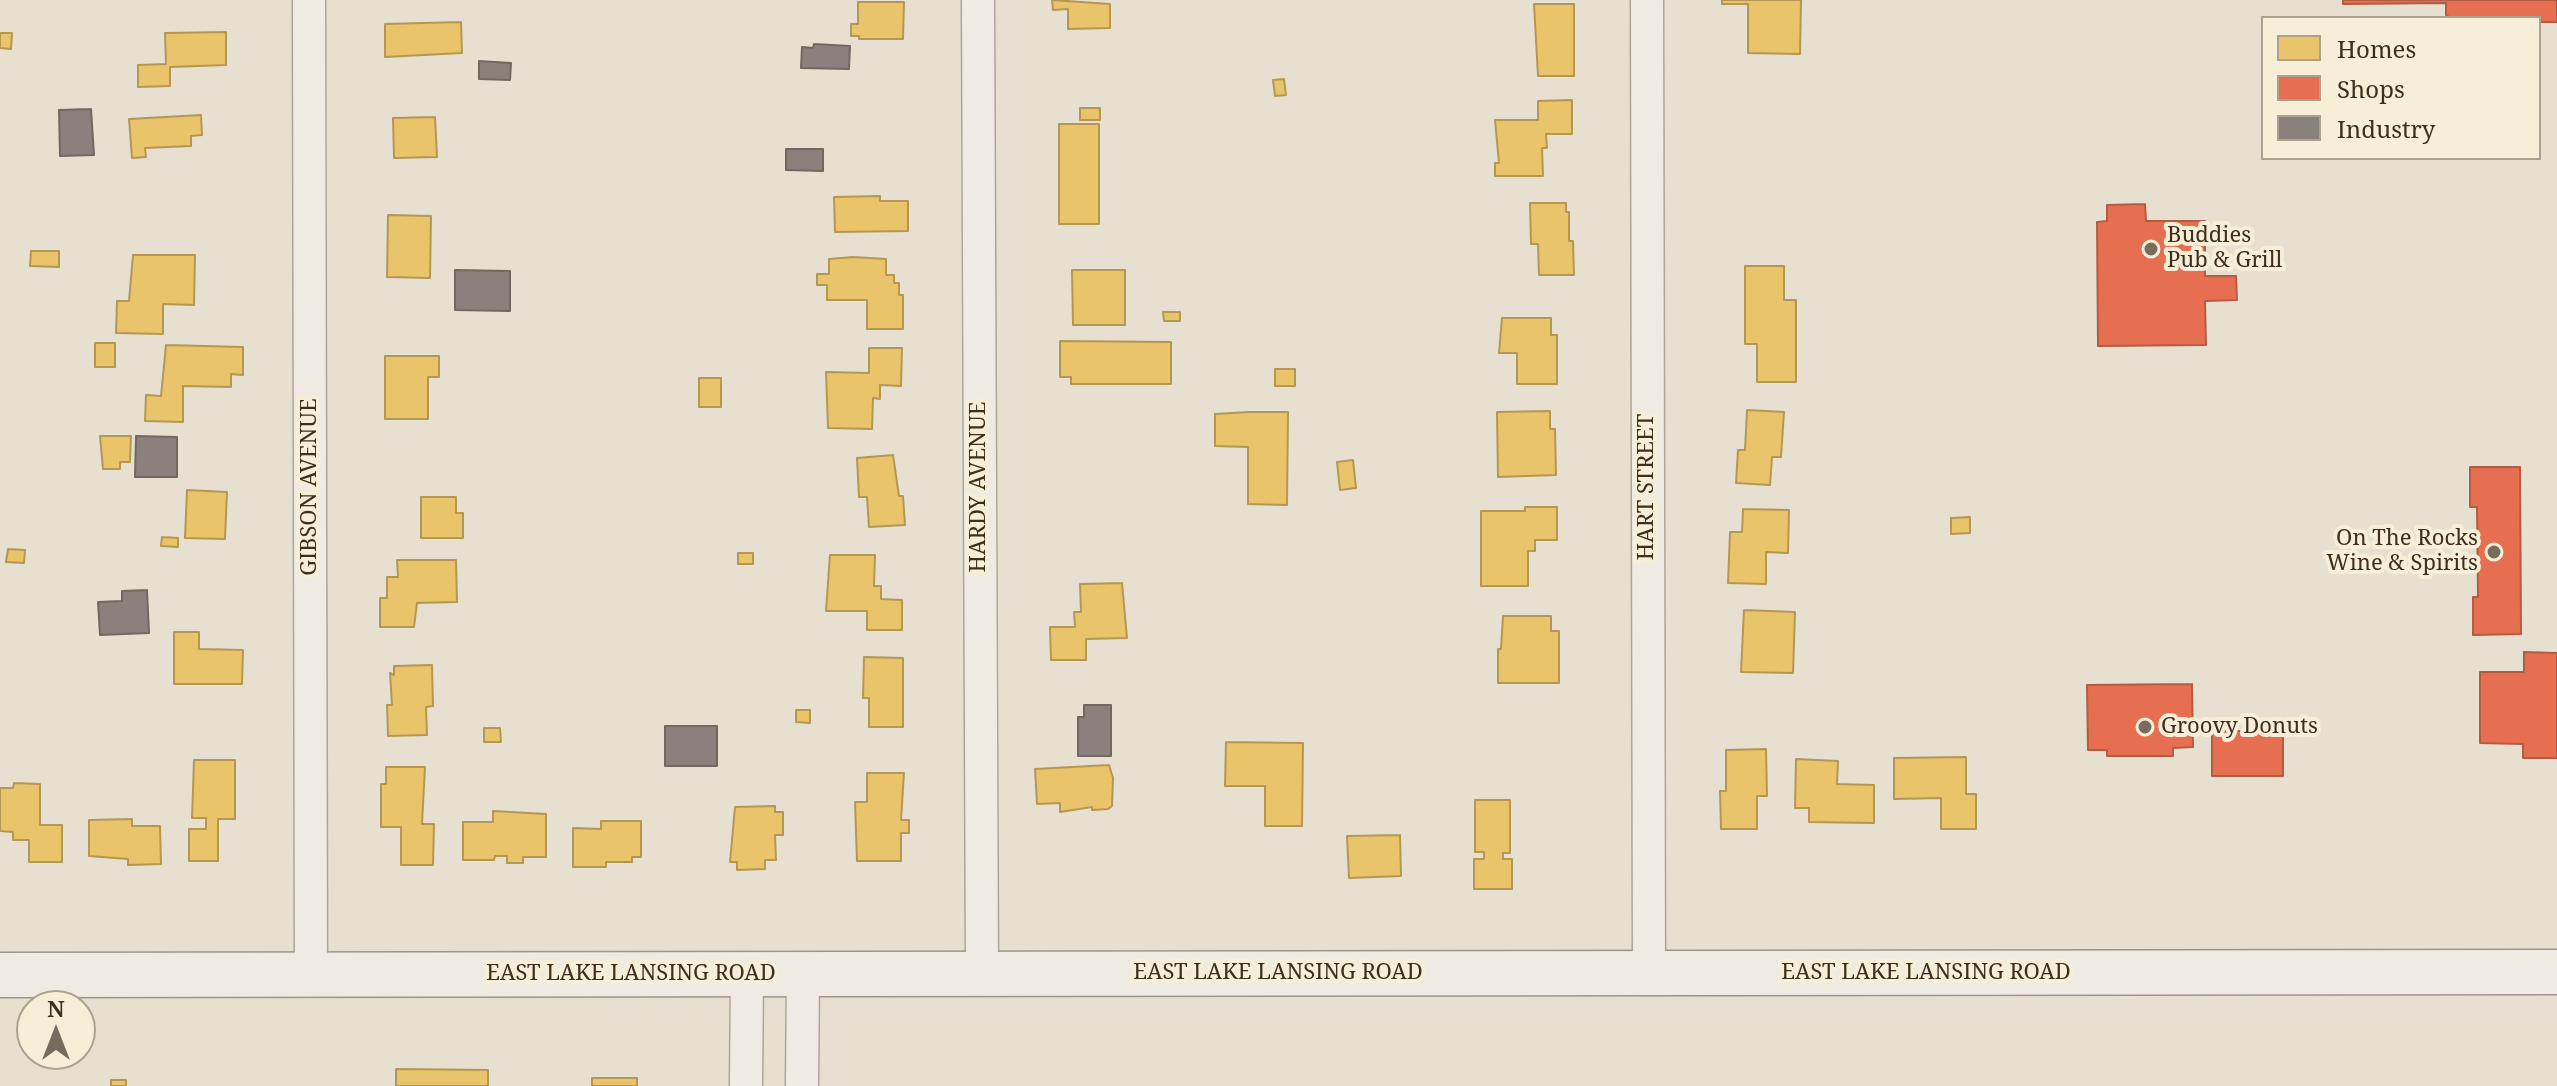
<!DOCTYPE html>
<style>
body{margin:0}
#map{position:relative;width:2557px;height:1086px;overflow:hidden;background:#e7e0d1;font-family:"Noto Serif",serif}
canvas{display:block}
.legend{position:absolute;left:2261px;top:16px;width:280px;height:144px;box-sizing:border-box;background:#f7eed8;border:2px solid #ada18e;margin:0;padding:10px 14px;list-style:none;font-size:24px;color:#3d2e20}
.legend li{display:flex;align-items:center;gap:16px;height:40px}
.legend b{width:40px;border:2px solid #ada18e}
.north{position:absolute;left:16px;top:990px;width:80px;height:80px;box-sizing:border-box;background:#f7eed8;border:2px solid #ada18e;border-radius:50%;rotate:0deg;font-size:22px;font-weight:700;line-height:32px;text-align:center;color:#3d2e20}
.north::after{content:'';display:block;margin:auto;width:28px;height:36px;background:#786c5e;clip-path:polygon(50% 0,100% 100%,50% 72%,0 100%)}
</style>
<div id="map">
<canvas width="2557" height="1086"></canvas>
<ul class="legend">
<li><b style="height:22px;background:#e9c46a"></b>Homes</li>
<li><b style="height:22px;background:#e76f51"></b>Shops</li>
<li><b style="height:22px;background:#8a817c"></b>Industry</li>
</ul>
<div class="north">N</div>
</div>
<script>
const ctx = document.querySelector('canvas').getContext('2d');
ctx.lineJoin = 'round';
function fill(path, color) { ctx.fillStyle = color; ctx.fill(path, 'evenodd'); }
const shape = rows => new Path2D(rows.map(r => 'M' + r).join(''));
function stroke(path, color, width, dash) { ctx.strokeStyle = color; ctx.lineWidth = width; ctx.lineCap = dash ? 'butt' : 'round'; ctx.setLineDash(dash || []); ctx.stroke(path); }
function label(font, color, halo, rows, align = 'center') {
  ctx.font = font + ' "Noto Serif",serif'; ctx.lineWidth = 8; ctx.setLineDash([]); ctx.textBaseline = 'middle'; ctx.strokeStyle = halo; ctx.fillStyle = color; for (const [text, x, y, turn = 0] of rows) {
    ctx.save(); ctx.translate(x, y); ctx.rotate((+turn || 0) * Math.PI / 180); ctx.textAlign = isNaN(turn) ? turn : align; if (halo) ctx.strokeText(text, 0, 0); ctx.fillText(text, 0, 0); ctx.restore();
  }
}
const homes = shape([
 [1052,0,1110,4,1110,28,1068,29,1068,9,1053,10,1052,0],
 [1722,0,1801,0,1800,54,1748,53,1748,4,1722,4,1722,0],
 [858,2,904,2,903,39,859,39,859,36,851,36,851,24,858,24,858,2],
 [1534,4,1574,4,1574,76,1538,76,1534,4],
 [461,22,462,53,385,57,385,24,461,22],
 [226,32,226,65,170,67,170,86,138,87,138,65,166,64,165,33,226,32],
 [0,33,12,33,11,49,0,48,0,33],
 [1284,79,1286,95,1275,96,1273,80,1284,79],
 [1572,100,1572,134,1546,134,1547,148,1542,148,1543,176,1495,176,1495,163,1499,163,1495,120,1538,120,1538,101,1572,100],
 [1080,108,1100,108,1100,120,1080,120,1080,108],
 [201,115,202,135,191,136,191,146,145,148,146,157,132,158,129,119,201,115],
 [435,117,437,157,394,158,393,118,435,117],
 [1059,124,1099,124,1099,224,1059,224,1059,124],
 [880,196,880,201,908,201,908,231,835,232,834,197,880,196],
 [1530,203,1566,203,1566,212,1569,212,1569,241,1573,241,1574,275,1539,275,1538,244,1531,244,1530,203],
 [388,215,431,216,430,278,387,277,388,215],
 [31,251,59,251,59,267,30,266,31,251],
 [133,255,195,255,194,305,163,304,163,334,116,333,117,301,129,301,133,255],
 [853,257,886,259,886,275,894,275,894,283,899,283,899,295,903,295,903,329,867,329,867,300,827,300,827,285,817,285,817,274,829,274,829,259,853,257],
 [1745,266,1784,266,1784,300,1796,300,1796,382,1757,382,1757,344,1745,344,1745,266],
 [1072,270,1125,270,1125,325,1073,325,1072,270],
 [1163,312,1180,312,1180,321,1164,321,1163,312],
 [1502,318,1551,318,1551,335,1557,335,1557,384,1517,384,1517,353,1499,353,1502,318],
 [1060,341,1171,342,1171,384,1071,384,1071,377,1060,377,1060,341],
 [95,343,115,343,115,367,95,367,95,343],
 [166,345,243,347,243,375,231,374,231,387,183,386,183,422,145,421,146,395,161,396,166,345],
 [869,348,902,348,901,386,880,385,880,399,873,398,872,429,828,428,826,372,869,373,869,348],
 [385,356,439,356,439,377,428,377,428,419,385,419,385,356],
 [1275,369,1295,369,1295,386,1275,386,1275,369],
 [699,378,721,378,721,407,699,407,699,378],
 [1747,410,1784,412,1781,457,1772,457,1770,485,1736,483,1738,450,1745,450,1747,410],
 [1550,411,1550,429,1555,429,1556,475,1498,477,1497,412,1550,411],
 [1249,412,1288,412,1287,505,1248,504,1248,447,1215,446,1215,414,1249,412],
 [100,436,131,436,130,462,120,462,120,469,103,469,100,436],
 [893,455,899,496,903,496,905,525,869,527,867,497,859,497,857,458,893,455],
 [1353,460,1356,488,1340,490,1337,462,1353,460],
 [187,490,227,492,225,539,185,538,187,490],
 [421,497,456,497,456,513,463,513,463,538,421,538,421,497],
 [1525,507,1557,507,1557,540,1535,540,1535,551,1528,551,1528,586,1481,586,1481,511,1525,511,1525,507],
 [1743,509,1789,510,1788,553,1766,552,1766,584,1728,583,1730,532,1742,532,1743,509],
 [1970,517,1970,533,1951,534,1951,518,1970,517],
 [162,537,178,538,178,547,161,546,162,537],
 [8,549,25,550,24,563,6,562,8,549],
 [738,553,753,553,753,564,738,564,738,553],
 [830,555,875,555,874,586,881,586,881,599,902,600,902,630,867,630,867,611,826,611,830,555],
 [397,560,456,560,457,602,417,603,414,627,380,627,380,598,387,598,387,577,398,577,397,560],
 [1122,583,1127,638,1086,639,1086,660,1051,660,1050,627,1075,627,1074,612,1081,612,1080,584,1122,583],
 [1744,610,1795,612,1793,673,1741,672,1744,610],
 [1503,616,1551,616,1551,631,1559,631,1559,683,1498,683,1498,649,1501,649,1503,616],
 [174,632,199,632,199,649,243,650,242,684,174,684,174,632],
 [864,657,903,658,903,727,869,727,869,698,863,698,864,657],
 [432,665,433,706,426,707,427,735,388,736,387,705,392,705,390,673,394,675,394,666,432,665],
 [796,710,810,710,810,723,796,722,796,710],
 [484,728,500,728,501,742,484,742,484,728],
 [1226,742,1303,743,1302,826,1265,826,1265,786,1225,786,1226,742],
 [1766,749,1767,796,1757,796,1757,829,1721,829,1720,791,1726,791,1726,750,1766,749],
 [1966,757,1966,794,1976,794,1976,829,1941,829,1941,798,1894,799,1894,758,1966,757],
 [1796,759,1838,761,1837,784,1874,785,1874,823,1809,822,1809,808,1795,808,1796,759],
 [194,760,235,760,235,819,218,819,218,861,189,861,189,829,206,829,206,818,192,818,194,760],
 [1109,765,1113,778,1112,806,1108,809,1092,810,1092,807,1060,812,1060,803,1037,804,1035,769,1109,765],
 [386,767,425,767,422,824,434,824,433,865,401,865,401,827,381,827,381,784,386,784,386,767],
 [867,773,904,773,901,820,909,820,909,833,901,833,901,861,857,861,855,802,867,802,867,773],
 [14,783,40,784,40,825,62,825,62,862,29,862,29,840,13,840,13,832,0,831,0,788,13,788,14,783],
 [1475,800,1510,800,1510,853,1503,853,1503,859,1512,859,1512,889,1474,889,1474,859,1484,859,1484,852,1475,852,1475,800],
 [775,806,775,812,783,812,783,835,775,835,776,860,765,860,765,869,737,870,737,862,730,862,735,807,775,806],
 [493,811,546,814,546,857,523,857,523,863,507,863,507,856,495,856,494,860,463,860,463,822,493,822,493,811],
 [132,819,132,826,160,826,161,864,128,865,128,859,89,856,89,820,132,819],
 [601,821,641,821,641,857,632,857,632,862,606,862,606,867,573,867,573,828,601,829,601,821],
 [1400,835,1401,876,1349,878,1347,836,1400,835],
 [396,1069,488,1070,488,1086,396,1086,396,1069],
 [592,1078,637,1078,637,1086,592,1086,592,1078],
 [111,1080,126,1080,126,1086,111,1086,111,1080]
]);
const shops = shape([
 [2343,0,2557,0,2557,22,2539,22,2539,18,2451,18,2446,15,2446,3,2343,4,2343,0],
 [2145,204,2146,221,2205,221,2205,276,2236,276,2237,300,2205,301,2206,345,2098,346,2097,222,2107,221,2107,205,2145,204],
 [2470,467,2520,467,2521,634,2473,635,2473,597,2478,597,2477,507,2470,507,2470,467],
 [2524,652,2557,653,2557,758,2523,758,2523,744,2480,743,2480,672,2524,672,2524,652],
 [2192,684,2193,747,2173,748,2173,756,2107,756,2107,750,2088,750,2087,685,2192,684],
 [2212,731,2283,731,2283,776,2212,776,2212,731]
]);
const industry = shape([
 [814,44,850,46,849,69,801,68,802,47,813,48,814,44],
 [479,61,511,63,510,80,479,79,479,61],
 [91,109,94,155,60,156,59,110,91,109],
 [786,149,823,149,823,171,786,170,786,149],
 [455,270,510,271,510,311,455,310,455,270],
 [136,436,177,437,177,477,135,477,136,436],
 [147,590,149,633,100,635,98,602,122,601,122,591,147,590],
 [1084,705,1111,705,1111,756,1078,756,1078,717,1084,717,1084,705],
 [665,726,717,726,717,766,665,766,665,726]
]);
const minor = shape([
 [309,0,311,975],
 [978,0,982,974],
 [1647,0,1649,973],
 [746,1086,747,974],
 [802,1086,803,974]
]);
const secondary = shape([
 [0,975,2557,972]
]);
const markers = [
 [2151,249,8,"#786c5e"],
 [2494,552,8,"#786c5e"],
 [2145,727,8,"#786c5e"]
];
const poiNames = [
 ["Buddies",2167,236],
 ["Pub & Grill",2167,261],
 ["On The Rocks",2478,539,"right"],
 ["Wine & Spirits",2478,564,"right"],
 ["Groovy Donuts",2161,727]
];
const streetNames = [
 ["GIBSON AVENUE",310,487,-90],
 ["HARDY AVENUE",979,487,-90],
 ["HART STREET",1647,487,-90],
 ["EAST LAKE LANSING ROAD",1278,973],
 ["EAST LAKE LANSING ROAD",1926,973],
 ["EAST LAKE LANSING ROAD",631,974]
];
fill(homes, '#e9c46a');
stroke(homes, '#b59754', 2);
fill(shops, '#e76f51');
stroke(shops, '#b45c42', 2);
fill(industry, '#8a817c');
stroke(industry, '#736860', 2);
stroke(minor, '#ada599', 35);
stroke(secondary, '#9c958a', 47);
stroke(minor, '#efebe3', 32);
stroke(secondary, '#efebe3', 44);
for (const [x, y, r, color] of markers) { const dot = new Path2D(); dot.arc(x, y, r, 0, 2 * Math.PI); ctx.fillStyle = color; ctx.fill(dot); stroke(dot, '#f7eed8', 3); }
label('22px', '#3d2e20', '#f7eed8', poiNames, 'left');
label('22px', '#3d2e20', '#f7eed8', streetNames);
</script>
